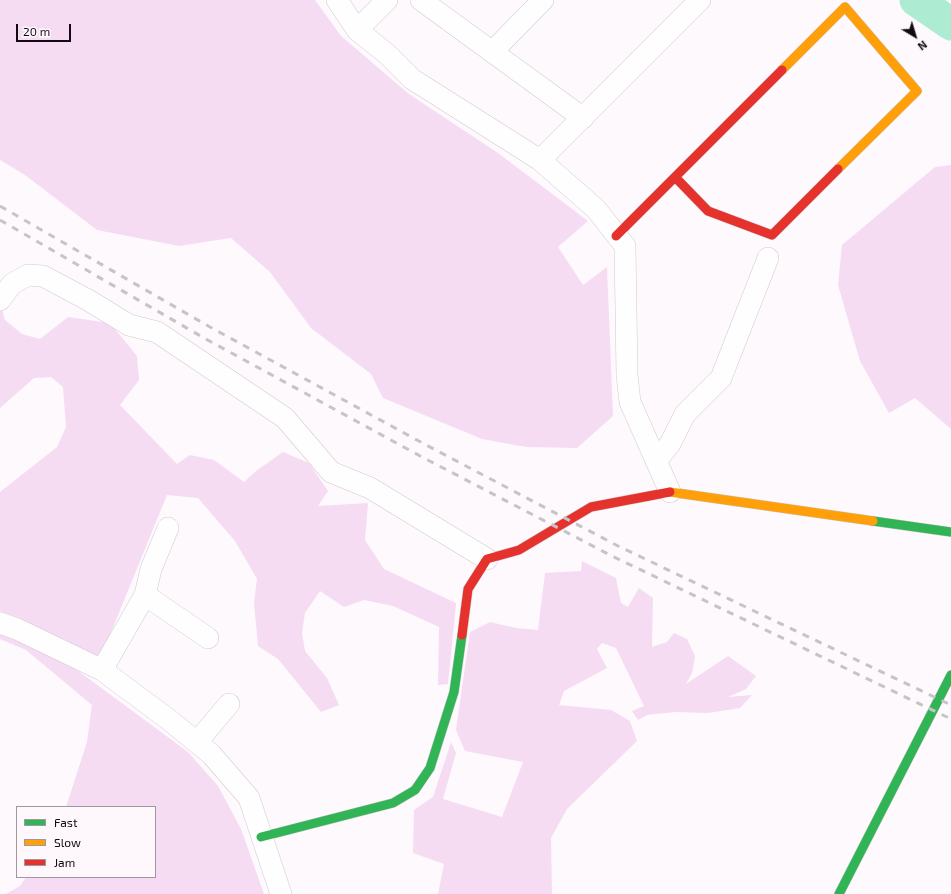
<!DOCTYPE html>
<style>
body{margin:0}
#map{position:relative;width:951px;height:894px;overflow:hidden;background:#fdf9fc;font-family:"Exo 2",sans-serif}
canvas{display:block}
.legend{position:absolute;left:16px;top:806px;width:140px;height:72px;box-sizing:border-box;background:#fef8fd;border:1px solid #a0989f;margin:0;padding:5px 7px;list-style:none;font-size:12px;color:#120912}
.legend li{display:flex;align-items:center;gap:8px;height:20px}
.legend b{width:20px;border:1px solid #a0989f}
.north{position:absolute;left:895px;top:16px;width:40px;height:40px;-webkit-text-stroke:3px #fef8fd;paint-order:stroke;rotate:142deg;font-size:11px;font-weight:700;line-height:16px;text-align:center;color:#120912}
.north::after{content:'';display:block;margin:auto;width:14px;height:18px;background:#120912;clip-path:polygon(50% 0,100% 100%,50% 72%,0 100%)}
.scale{position:absolute;left:16px;top:24px;width:55px;height:18px;box-sizing:border-box;border:2px solid #120912;border-top:0;padding-left:5px;font-size:12px;line-height:14px;white-space:nowrap;color:#120912;-webkit-text-stroke:3px #fef8fd;paint-order:stroke}
</style>
<div id="map">
<canvas width="951" height="894"></canvas>
<ul class="legend">
<li><b style="height:5px;background:#30b455"></b>Fast</li>
<li><b style="height:5px;background:#ff9f0a"></b>Slow</li>
<li><b style="height:5px;background:#e5322d"></b>Jam</li>
</ul>
<div class="north">N</div>
<div class="scale">20 m</div>
</div>
<script>
const ctx = document.querySelector('canvas').getContext('2d');
ctx.lineJoin = 'round';
function fill(path, color) { ctx.fillStyle = color; ctx.fill(path, 'evenodd'); }
const shape = rows => new Path2D(rows.map(r => 'M' + r).join(''));
function stroke(path, color, width, dash) { ctx.strokeStyle = color; ctx.lineWidth = width; ctx.lineCap = dash ? 'butt' : 'round'; ctx.setLineDash(dash || []); ctx.stroke(path); }
const green = shape([
 [0,0,315,0,341,36,409,94,498,153,588,221,558,247,583,285,607,267,613,416,577,448,526,447,482,439,383,398,371,374,311,328,270,272,231,238,179,246,97,230,25,175,0,160],
 [951,165,951,429,915,398,889,413,860,361,838,285,842,245,935,167],
 [0,302,5,320,22,334,40,339,68,317,110,323,137,356,139,380,120,405,177,464,190,455,214,460,244,482,256,471,283,452,309,463,328,491,318,506,368,503,365,540,384,569,456,603,448,684,438,685,439,627,393,606,364,600,344,607,320,591,305,613,302,633,305,651,327,678,339,705,321,712,278,659,258,646,254,603,257,579,235,541,198,498,167,495,103,652,93,657,0,611,0,492,57,447,66,427,63,387,51,377,34,378,0,408],
 [582,561,616,578,621,603,628,607,639,588,653,598,652,647,667,642,674,633,687,639,695,656,692,673,686,684,728,656,756,676,746,689,728,697,752,695,740,708,708,713,675,712,647,715,638,720,632,711,644,706,616,648,602,643,597,649,607,668,564,691,559,705,611,710,630,721,637,741,567,809,551,838,552,894,438,894,444,864,413,853,414,810,433,797,451,742,456,753,443,799,502,817,523,762,465,751,456,730,470,632,490,622,516,628,538,630,545,573,581,571],
 [0,630,73,667,188,752,218,786,241,829,264,894,6,894,20,886,26,877,155,877,155,807,66,807,87,742,92,705,26,650,0,639]
]);
const river = shape([
 [916,0,951,24]
]);
const street = shape([
 [337,0,357,30,387,54,412,79,540,160,596,209,625,246,627,375,630,402,670,492],
 [421,0,583,118],
 [357,30,387,0],
 [492,52,543,0],
 [540,160,700,0],
 [0,300,12,284,28,275,43,276,88,300,129,325,157,332,285,418,331,472,370,488,487,559],
 [656,461,670,444,685,414,721,378,768,258],
 [145,595,208,638],
 [0,623,17,629,102,670,168,719,211,754,249,798,281,894],
 [102,670,145,595,151,569,168,528],
 [197,742,229,704]
]);
const fast = shape([
 [873,521,951,532],
 [261,837,393,803,415,790,430,768,454,692,462,635],
 [839,894,951,675]
]);
const slow = shape([
 [782,70,845,7,917,91,838,169],
 [670,492,873,521]
]);
const jam = shape([
 [675,177,708,211,772,235,838,169],
 [616,236,782,70],
 [462,635,468,589,487,559,519,550,591,507,670,492]
]);
const rail = shape([
 [0,206,210,327,428,446,618,546,951,705],
 [0,220,204,338,422,457,612,556,951,719]
]);
fill(green, '#f5dcf3');
stroke(river, '#aeebd3', 33);
stroke(street, '#d0c9cf', 22);
stroke(fast, '#d0c9cf', 10);
stroke(slow, '#d0c9cf', 10);
stroke(jam, '#d0c9cf', 10);
stroke(street, '#fffeff', 21);
stroke(fast, '#30b455', 9);
stroke(slow, '#ff9f0a', 9);
stroke(jam, '#e5322d', 9);
stroke(rail, '#c6c4c6', 3, [7, 7]);
</script>
